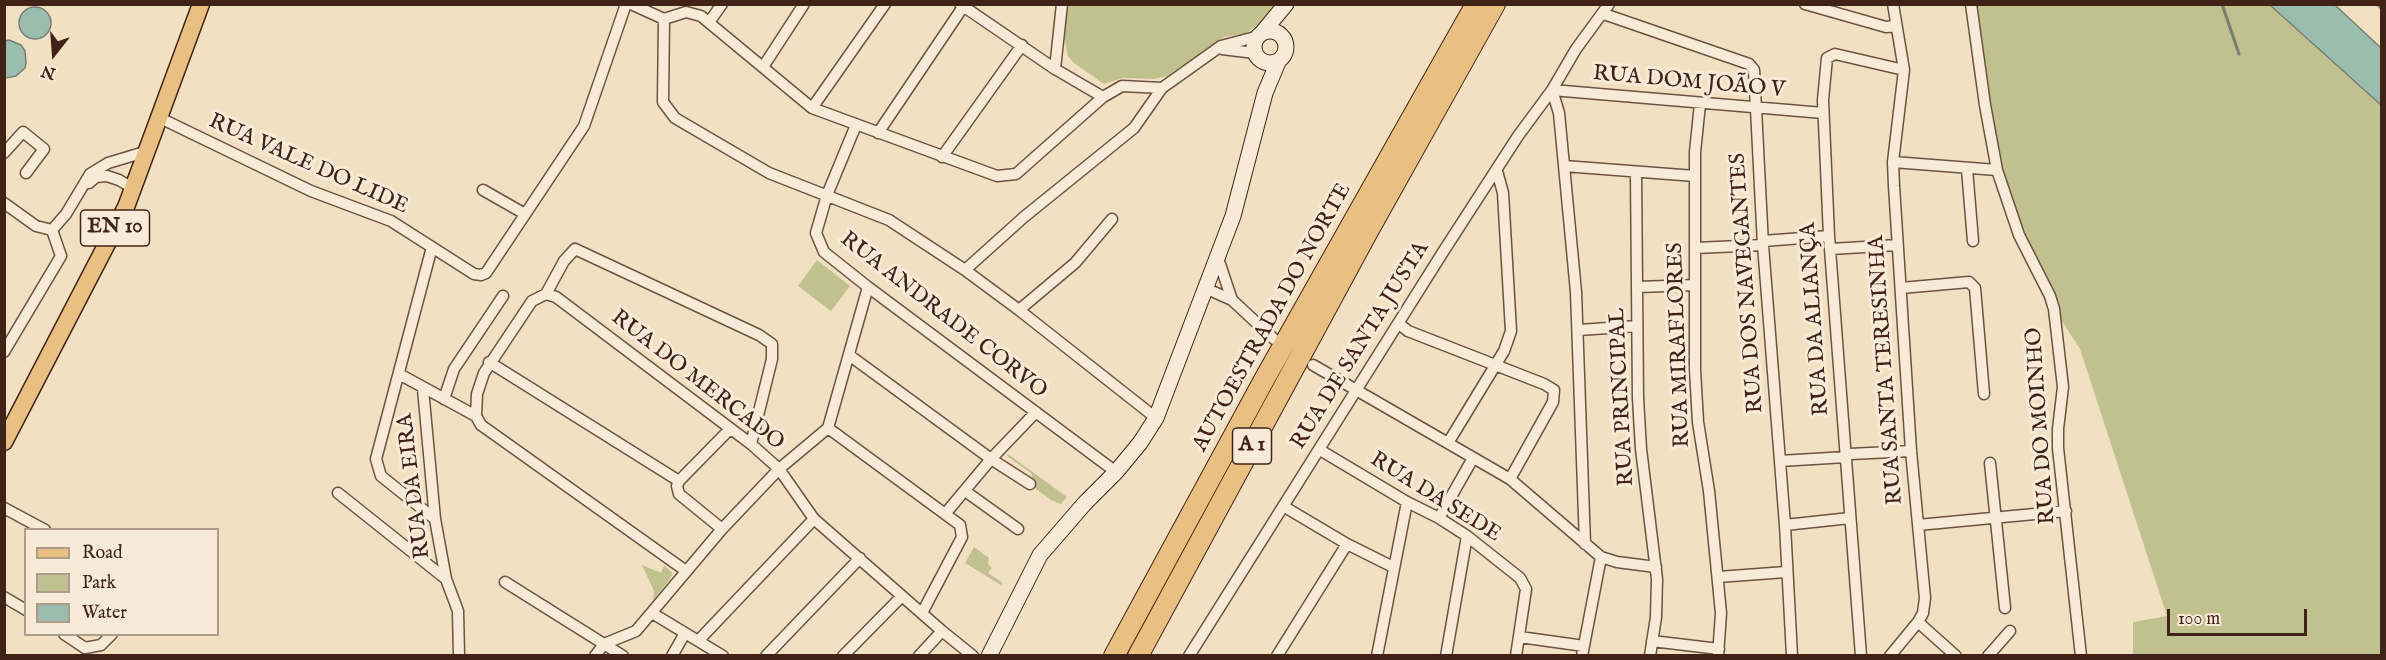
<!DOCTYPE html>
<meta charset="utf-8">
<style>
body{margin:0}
#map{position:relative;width:2386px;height:660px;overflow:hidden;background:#f2e0c3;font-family:"IM FELL English",serif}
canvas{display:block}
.frame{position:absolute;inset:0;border:6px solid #402316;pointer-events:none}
.legend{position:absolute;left:24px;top:528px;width:195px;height:108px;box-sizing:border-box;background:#f7ebd8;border:2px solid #ae9b8a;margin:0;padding:8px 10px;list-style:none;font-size:18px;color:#402316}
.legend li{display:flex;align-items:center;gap:12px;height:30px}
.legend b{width:30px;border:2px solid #ae9b8a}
.north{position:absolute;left:24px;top:24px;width:60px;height:60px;-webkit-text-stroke:4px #f7ebd8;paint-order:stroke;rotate:197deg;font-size:16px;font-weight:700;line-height:24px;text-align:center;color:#402316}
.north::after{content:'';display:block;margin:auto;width:21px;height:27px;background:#402316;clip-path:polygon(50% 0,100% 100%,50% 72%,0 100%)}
.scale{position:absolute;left:2167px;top:609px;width:140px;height:27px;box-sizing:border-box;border:3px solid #402316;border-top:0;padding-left:8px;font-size:18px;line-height:21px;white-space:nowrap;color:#402316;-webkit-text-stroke:4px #f7ebd8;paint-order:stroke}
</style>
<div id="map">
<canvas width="2386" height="660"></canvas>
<div class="frame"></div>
<ul class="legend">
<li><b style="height:8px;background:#e9c082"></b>Road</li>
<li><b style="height:16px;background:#c0c18f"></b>Park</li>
<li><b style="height:16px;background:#9bbdb0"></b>Water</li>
</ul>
<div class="north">N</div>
<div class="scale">100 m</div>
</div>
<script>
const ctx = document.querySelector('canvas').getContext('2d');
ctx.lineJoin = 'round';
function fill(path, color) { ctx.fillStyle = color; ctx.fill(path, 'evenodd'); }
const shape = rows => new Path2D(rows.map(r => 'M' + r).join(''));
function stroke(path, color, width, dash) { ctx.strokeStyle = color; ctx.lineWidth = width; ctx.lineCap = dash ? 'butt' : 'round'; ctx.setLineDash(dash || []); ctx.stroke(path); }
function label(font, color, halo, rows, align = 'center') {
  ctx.font = font + ' "IM FELL English",serif'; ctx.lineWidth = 6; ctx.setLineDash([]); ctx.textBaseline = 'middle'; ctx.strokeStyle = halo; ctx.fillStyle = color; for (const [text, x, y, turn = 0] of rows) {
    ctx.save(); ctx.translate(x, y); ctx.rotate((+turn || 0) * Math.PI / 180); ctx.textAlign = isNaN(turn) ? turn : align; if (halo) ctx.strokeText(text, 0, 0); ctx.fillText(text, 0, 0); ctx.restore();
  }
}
const green = shape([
 [1068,5,1278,5,1263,21,1246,33,1224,37,1167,76,1154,79,1123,78,1104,84,1074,63,1068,56,1064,38],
 [1970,5,2270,5,2381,105,2381,655,2133,655,2133,622,2167,616,2080,349,2054,309,1997,170],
 [817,260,850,286,831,311,798,286],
 [1008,454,1067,497,1061,504,1051,500,1036,489,1031,473,1007,456],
 [974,547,989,558,988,564,992,568,988,573,1003,583,1001,585,965,563],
 [642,565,661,573,664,565,672,573,671,578,653,600,654,591]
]);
const water = shape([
 [2270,5,2335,5,2381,48,2381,105,2270,5],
 '19 23a16 16 0 1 1 32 0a16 16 0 1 1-32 0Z',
 [9,40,21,45,25,51,26,63,25,68,16,76,5,78,5,41,9,40]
]);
const stream = shape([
 [2222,4,2239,54],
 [2377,4,2382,9]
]);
const street = shape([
 [631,4,664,19,686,12,701,16,812,108,997,176,1016,174,1103,97,1122,86,1162,88,1221,46,1259,36],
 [960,4,1055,69,1103,97],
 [1805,4,1886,27,1896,26],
 [1971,4,1985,105,1997,170,2019,235,2050,296,2054,309,2063,387,2058,429,2058,448,2081,656],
 [1604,14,1749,64,1754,70,1763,245,1785,525,1792,656],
 [664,19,663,102,675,118,769,173,889,220,965,270,1019,310,1156,418],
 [710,21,722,4],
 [1222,49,1255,53],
 [763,67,804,4],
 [1055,69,1062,4],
 [1552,90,1559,113,1576,292,1585,544],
 [1552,90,1823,113],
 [1700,104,1695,152,1695,370,1698,422,1709,491,1721,613,1718,656],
 [812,108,885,4],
 [160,118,311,191,391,221,474,274,481,275,486,273,584,126,626,4],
 [856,125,827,195,816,233,824,252,868,287,1116,472],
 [878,133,963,7],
 [4,153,23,132,44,149,26,173],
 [942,157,1022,45],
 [1893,162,1997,170],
 [1564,166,1695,176],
 [1967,169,1973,241],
 [1636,172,1638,398,1641,449,1657,579,1656,617,1650,656],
 [89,183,96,177,107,176,119,180,134,189],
 [483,190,525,214],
 [4,203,36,226,52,230],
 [52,230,66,214,90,174,108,163,148,151],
 [1763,241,1829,236],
 [432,247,376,459,381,476,435,519],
 [1695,248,1763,245],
 [1831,249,1897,245],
 [1218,258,1232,300],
 [965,270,1024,217,1134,128,1162,88],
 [1638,287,1695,285],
 [1205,288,1232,300,1274,339],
 [1901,288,1969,282,1975,288,1984,394],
 [546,294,556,297,751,444,779,469,814,519,942,631,973,656],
 [546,294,532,301,484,373,477,394,476,416,481,425,686,571],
 [546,294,564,261,575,249,759,335,772,344,772,359,751,444],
 [1019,310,1075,263,1112,219],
 [1399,324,1408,331,1544,384,1554,390,1553,402,1510,479],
 [1579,330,1637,326],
 [4,352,61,256,52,230],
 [849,355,991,459,1030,484],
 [489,362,679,481],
 [1313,365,1510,479,1601,557,1617,562,1656,567],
 [399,374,476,416],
 [423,389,435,519,446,579,458,611,459,656],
 [444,399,454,369,503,296],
 [828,428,960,525,962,537,922,613],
 [1448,443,1504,351,1511,331,1503,193,1497,171],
 [1320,450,1407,502,1439,518,1467,536,1520,578,1526,589,1516,656],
 [1780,461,1846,457,1850,454,1911,451],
 [1990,463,2005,608],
 [965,491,1018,529],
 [338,493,446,579],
 [1283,506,1347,544,1393,567],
 [4,508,45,530],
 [945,514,991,459,1036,412],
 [1439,518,1473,458],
 [1785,525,1850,518],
 [1918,525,2066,511],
 [722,529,679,494,677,486,679,481,730,429],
 [1718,577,1786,572],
 [505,582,623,656],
 [4,597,26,610],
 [652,613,723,656],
 [1918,622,1956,656],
 [64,634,85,648,101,645,112,634],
 [1520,637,1584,646],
 [698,641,814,519],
 [1652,641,1719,649],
 [604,644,636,631,722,529,779,469,828,428,868,287],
 [595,656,604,644],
 [672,656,685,633],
 [766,656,860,558],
 [843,656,902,596],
 [919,656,942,631],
 [1189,656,1443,252,1518,136,1552,90,1576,49,1609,4],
 [1277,656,1347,544],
 [1377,656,1407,502],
 [1446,656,1467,536],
 [1582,656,1601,557],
 [1861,656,1829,236,1823,100,1827,58,1835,54,1904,70],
 [1890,656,1918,622,1923,613,1925,598,1911,451,1894,186,1893,162,1904,70,1893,4],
 [1988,656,2010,631]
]);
const secondary = shape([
 '1254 47a16 16 0 1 1 32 0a16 16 0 1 1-32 0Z',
 [1262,33,1286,4],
 [989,656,1040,555,1085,503,1116,472,1140,443,1156,418,1233,216,1265,93,1278,62]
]);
const primary = shape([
 [4,442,126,207,201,4]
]);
const highway = shape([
 [1114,656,1265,378,1476,4],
 [1138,656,1366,235,1495,4]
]);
const shields = [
 [115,228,69],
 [1252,446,39]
];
const shieldNames = [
 ["EN 10",115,228],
 ["A 1",1252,446]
];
const streetNames = [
 ["RUA DOM JOÃO V",1689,83,5],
 ["RUA VALE DO LIDE",308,165,24],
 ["RUA DOS NAVEGANTES",1748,283,-94],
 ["RUA ANDRADE CORVO",943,316,38],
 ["AUTOESTRADA DO NORTE",1273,318,-61],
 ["RUA DA ALIANÇA",1816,319,-94],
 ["RUA MIRAFLORES",1680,345,-92],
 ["RUA DE SANTA JUSTA",1361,346,-58],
 ["RUA SANTA TERESINHA",1887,370,-94],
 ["RUA DO MERCADO",697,381,38],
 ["RUA PRINCIPAL",1623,397,-93],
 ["RUA DO MOINHO",2042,426,-94],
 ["RUA DA EIRA",415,486,-97],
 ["RUA DA SEDE",1435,498,32]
];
fill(green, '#c0c18f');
fill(water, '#9bbdb0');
stroke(water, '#777f72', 1.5);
stroke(stream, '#777f72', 3);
stroke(street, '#6c5241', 13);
stroke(secondary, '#402316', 17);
stroke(primary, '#402316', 19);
stroke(highway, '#402316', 22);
stroke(street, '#f7ebd8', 10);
stroke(secondary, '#f7ebd8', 15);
stroke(primary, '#e9c082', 16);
stroke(highway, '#e9c082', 20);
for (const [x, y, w] of shields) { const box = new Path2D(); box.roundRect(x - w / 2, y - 18, w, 36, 4.5); ctx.fillStyle = '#f7ebd8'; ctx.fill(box); stroke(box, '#402316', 1.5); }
label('bold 21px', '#402316', null, shieldNames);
label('22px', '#402316', '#f7ebd8', streetNames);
</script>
